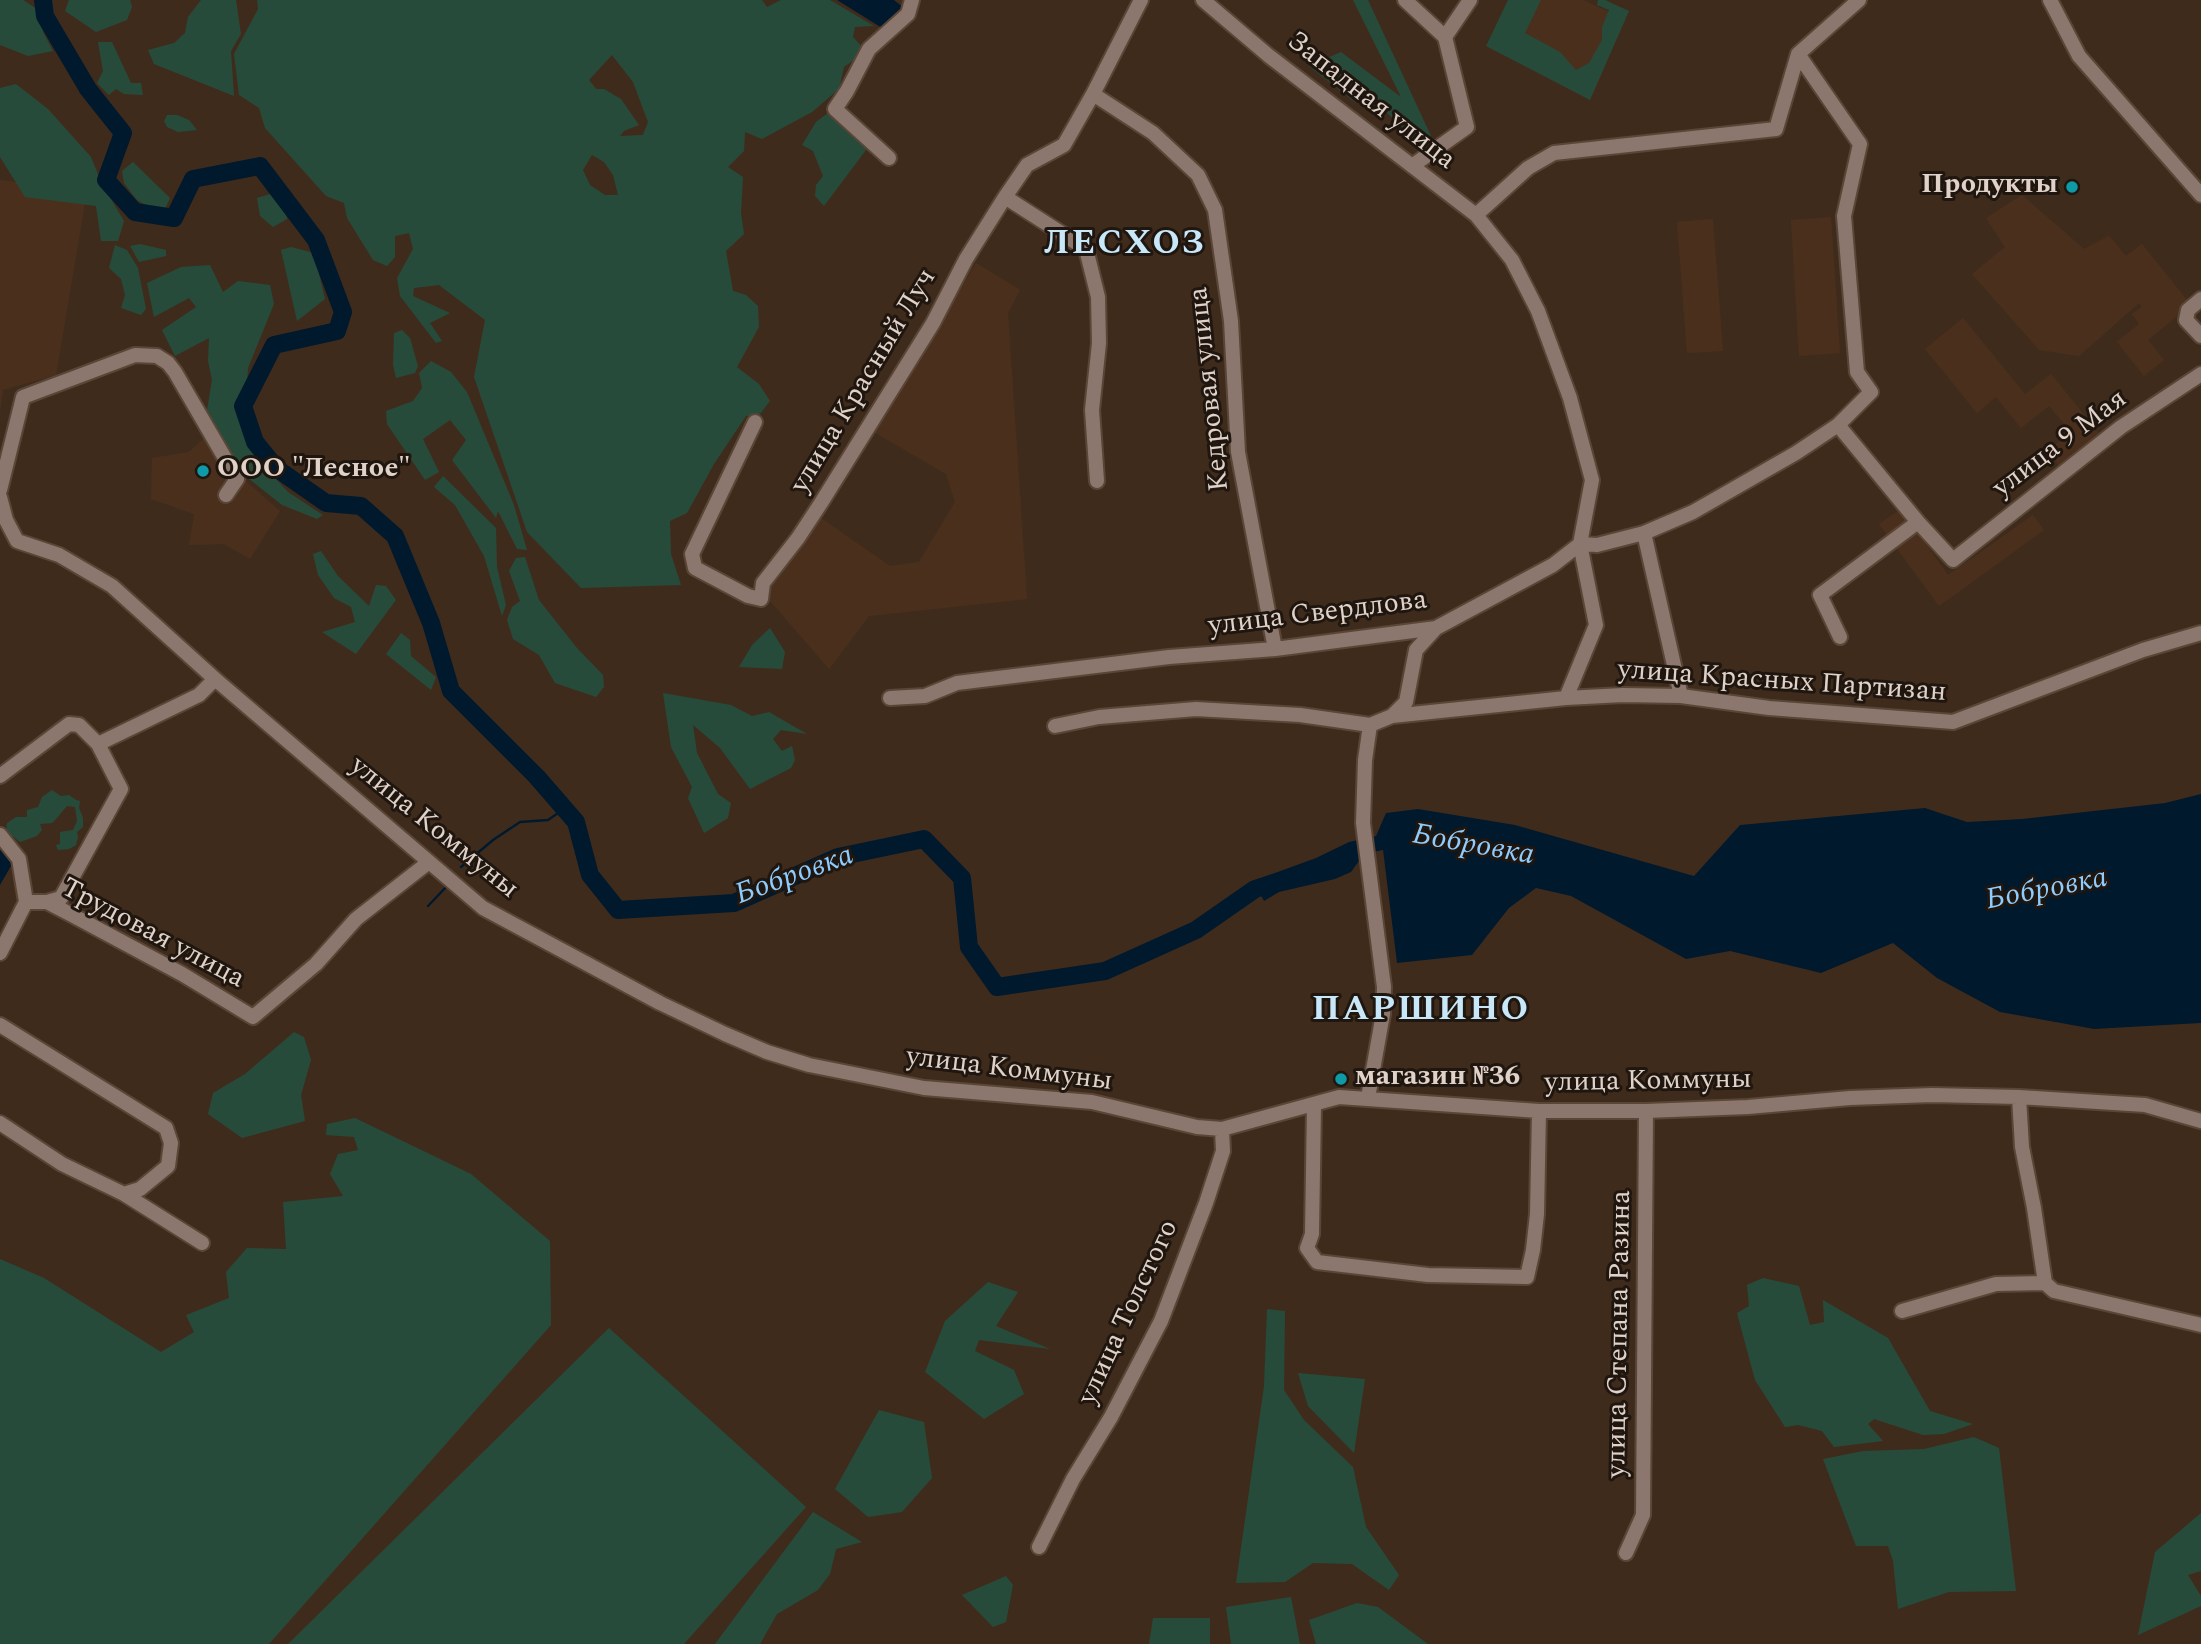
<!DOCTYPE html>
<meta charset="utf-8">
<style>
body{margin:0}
canvas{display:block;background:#3f2b1b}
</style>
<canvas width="2201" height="1644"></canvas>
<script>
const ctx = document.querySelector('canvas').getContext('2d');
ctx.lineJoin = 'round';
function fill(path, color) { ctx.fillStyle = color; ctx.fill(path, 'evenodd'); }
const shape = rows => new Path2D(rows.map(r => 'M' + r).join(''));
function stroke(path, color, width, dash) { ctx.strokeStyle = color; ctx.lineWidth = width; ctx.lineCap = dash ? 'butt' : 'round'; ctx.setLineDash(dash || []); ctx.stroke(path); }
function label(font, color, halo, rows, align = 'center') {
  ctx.font = font + ' Spectral,serif'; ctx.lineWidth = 6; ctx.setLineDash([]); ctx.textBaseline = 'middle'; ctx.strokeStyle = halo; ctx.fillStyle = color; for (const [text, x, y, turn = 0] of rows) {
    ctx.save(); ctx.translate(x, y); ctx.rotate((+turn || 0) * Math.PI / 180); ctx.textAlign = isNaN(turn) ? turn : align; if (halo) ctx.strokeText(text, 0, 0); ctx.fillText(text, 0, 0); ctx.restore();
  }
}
const built = shape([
 [1527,0,1583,0,1616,15,1588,76,1508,39],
 [0,180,87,191,56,375,3,390,0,412],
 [2022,195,2084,249,2109,236,2126,256,2142,244,2191,305,2148,340,2164,360,2144,376,2117,342,2139,324,2132,314,2142,307,2139,303,2079,356,2039,350,1972,274,2005,247,1986,218],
 [1831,217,1840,353,1799,356,1791,220],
 [1713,219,1723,351,1687,353,1677,222],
 [976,263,1020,290,1008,313,1027,599,869,616,829,669,765,595,769,581,818,516,890,566,919,562,955,502,946,474,874,432],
 [1963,318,2025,394,2051,374,2099,433,2059,466,2047,451,2071,432,2049,406,2021,428,1996,397,1977,413,1925,349],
 [213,430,241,477,280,511,250,559,224,544,189,545,194,514,151,499,152,458,189,452],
 [1901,509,1948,575,2033,515,2044,530,1939,606,1879,524]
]);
const green = shape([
 [0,0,23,0,40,11,43,32,53,51,28,56,0,45],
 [69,0,130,0,132,7,127,20,96,32,65,11],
 [201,0,236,0,241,34,231,51,234,96,154,64,148,50,174,43,185,33,188,17],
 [257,0,762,0,767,7,781,0,830,0,874,26,855,27,853,37,866,51,844,67,839,89,812,112,762,139,745,132,744,151,728,167,743,177,741,213,744,234,726,251,733,291,746,295,758,306,759,327,737,367,759,384,770,401,760,414,746,416,714,464,687,513,670,521,671,554,681,585,581,588,527,532,474,377,485,320,439,285,414,288,413,296,450,313,430,323,442,341,436,343,400,296,397,278,413,249,409,233,395,236,395,257,387,266,373,260,347,218,344,203,326,196,265,128,259,108,239,95,234,54,258,9],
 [612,55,633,82,648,122,643,135,620,136,624,131,639,125,621,99,604,89,596,89,589,80],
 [592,155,604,162,613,175,618,195,605,195,590,185,583,170],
 [1353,0,1368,0,1431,136,1415,140,1381,107,1375,92,1361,91,1356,103,1309,66,1341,52,1401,97],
 [1508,0,1541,0,1525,33,1560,52,1576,70,1589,63,1602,40,1602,27,1609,10,1597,5,1598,0,1605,0,1629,11,1590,100,1486,46],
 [98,42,112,42,131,83,141,83,143,95,124,94,116,89,109,95,97,83,103,71],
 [16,84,48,109,91,157,102,184,124,221,118,241,101,241,96,206,25,197,0,157,0,88],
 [828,113,867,140,866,150,824,206,815,196,816,185,823,176,813,151,802,145,816,122],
 [167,115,177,115,189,120,197,130,178,132,167,127,164,121],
 [133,162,170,198,165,209,153,209,137,200,124,183,122,171],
 [274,193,285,206,287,219,273,227,260,216,257,198],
 [140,244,166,250,166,256,139,262,130,246],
 [115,245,127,250,138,268,146,309,141,315,121,308,125,295,121,279,109,268],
 [291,247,314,253,325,299,297,321,281,250],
 [210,265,223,292,238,281,270,285,274,304,248,368,247,385,235,405,248,440,265,467,288,492,323,515,317,519,282,505,243,474,207,410,212,380,208,361,209,338,175,356,162,330,196,307,189,298,154,317,147,283,181,267],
 [402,330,410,338,418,366,415,373,396,378,393,365,394,333],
 [431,361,451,372,467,392,514,505,527,550,517,549,498,511,496,518,452,460,466,440,450,420,423,439,439,472,425,480,387,424,386,411,413,401,422,388,419,373],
 [443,476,496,528,497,567,506,605,502,616,484,556,455,505,434,487],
 [321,551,338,576,369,606,376,585,386,586,396,600,356,654,322,632,355,622,351,607,334,598,318,575,313,554],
 [525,557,539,600,577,648,603,675,604,687,596,697,555,683,539,655,513,639,507,620,512,607,520,601,509,571,516,558],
 [770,628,785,652,782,669,739,667,752,645],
 [401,633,410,640,411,656,436,677,431,690,386,654],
 [663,693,731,705,752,716,769,712,807,734,781,730,773,739,782,751,792,746,795,760,791,768,750,789,720,748,693,725,697,753,718,794,731,803,728,818,704,833,688,798,692,787,671,747],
 [52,790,61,796,69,795,76,800,80,801,79,808,83,818,83,827,77,832,78,837,76,845,69,849,58,850,56,845,60,844,60,832,73,830,77,821,75,807,67,806,56,819,52,823,40,824,42,830,37,836,20,842,6,831,7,823,16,817,27,817,27,810,38,807,42,797],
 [294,1032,304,1037,311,1060,301,1095,305,1121,242,1138,208,1114,213,1093,245,1074],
 [355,1118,471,1174,550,1241,551,1325,269,1644,0,1644,0,1259,44,1278,161,1352,194,1332,186,1315,229,1298,226,1272,247,1248,286,1249,283,1202,343,1196,330,1174,338,1154,358,1150,354,1137,326,1135,327,1124],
 [1763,1278,1799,1286,1810,1325,1824,1322,1823,1300,1888,1338,1930,1411,1973,1424,1944,1434,1923,1435,1874,1419,1868,1424,1883,1441,1834,1447,1822,1431,1798,1425,1785,1427,1755,1380,1737,1313,1749,1306,1747,1285],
 [988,1282,1018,1292,996,1326,1050,1349,979,1340,975,1351,1014,1370,1024,1394,984,1419,925,1372,945,1321],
 [1267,1309,1285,1311,1284,1390,1304,1420,1353,1467,1366,1527,1399,1575,1389,1590,1352,1564,1313,1563,1285,1582,1236,1583,1264,1386],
 [609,1328,806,1507,684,1644,288,1644],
 [1298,1373,1365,1379,1354,1453,1308,1406],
 [879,1410,924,1422,932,1478,902,1512,868,1517,835,1489],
 [1974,1437,1999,1448,2016,1591,1949,1592,1898,1609,1893,1561,1888,1546,1856,1546,1823,1459,1863,1451,1924,1449],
 [813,1512,862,1542,836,1549,830,1574,818,1590,777,1614,760,1644,715,1644],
 [2201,1513,2201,1571,2188,1575,2201,1596,2201,1606,2138,1635,2155,1552],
 [1006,1576,1013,1585,1006,1622,993,1627,962,1595],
 [1291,1597,1300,1644,1231,1644,1226,1607],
 [1357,1603,1378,1607,1428,1644,1316,1644,1309,1620],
 [1153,1618,1210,1618,1210,1644,1149,1644]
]);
const water = shape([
 [837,0,894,0,904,8,882,28],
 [2201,794,2201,1023,2094,1029,2000,1012,1937,978,1893,943,1821,973,1730,951,1686,959,1571,896,1536,888,1509,908,1472,955,1397,963,1383,850,1364,854,1351,872,1335,879,1279,892,1264,901,1253,881,1316,858,1349,842,1376,836,1386,813,1418,809,1515,825,1694,876,1740,825,1925,808,1967,822,2022,819,2165,803],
 [0,842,9,850,11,866,0,885]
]);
const stream = shape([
 [461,867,493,840,520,822,548,820,564,809],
 [428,906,447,886]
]);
const river = shape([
 [43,0,45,16,88,89,123,133,106,180,135,212,174,218,193,179,260,166,316,240,343,312,337,331,274,345,243,406,255,442,276,468,326,503,361,506,395,536,431,623,451,691,537,777,576,822,590,875,618,910,734,903,838,857,924,839,962,878,969,947,997,987,1105,971,1196,930,1255,889,1277,882]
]);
const minor = shape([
 [1203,0,1269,56,1476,215,1512,260,1538,311,1570,398,1592,480,1580,544,1596,625,1566,698],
 [1405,0,1445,37,1470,0],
 [2050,0,2079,56,2201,195],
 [1798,54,1859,0],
 [1093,94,1153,133,1198,175,1215,210,1231,321,1238,452,1275,649],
 [889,158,835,109,847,91,869,49,908,14,912,0],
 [1412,166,1467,127,1445,37],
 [1005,197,1086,249,1098,297,1099,343,1092,410,1097,481],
 [1476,215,1528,168,1554,153,1776,129,1798,54],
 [2201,299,2188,310,2186,320,2201,336],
 [755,422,692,554,695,568,748,596,761,599,763,583,798,538,821,503,933,323,966,259,1005,197,1027,165,1064,145,1093,94,1141,0],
 [1838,425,1918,522,1953,560,2121,427,2201,374],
 [0,490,23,397,135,355,157,356,168,363,175,372,237,479,226,495],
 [0,497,6,520,17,541,59,555,112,586,215,679,483,908,660,1003,725,1034,767,1052,809,1065,924,1088,1092,1102,1197,1127,1222,1129,1339,1097,1539,1111,1646,1111,1748,1107,1850,1098,1932,1095,2019,1097,2145,1105,2201,1121],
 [1644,533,1681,696],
 [1840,637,1820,595,1918,522],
 [890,698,925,696,957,683,1169,657,1275,649,1436,628,1553,565,1580,544,1597,545,1644,533,1693,512,1796,453,1838,425,1871,392,1857,372,1844,216,1860,144,1798,54],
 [1392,716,1406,702,1416,650,1436,628],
 [1055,726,1099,717,1196,709,1300,715,1370,725,1392,716,1566,698,1623,695,1681,696,1769,708,1953,722,2143,650,2201,633],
 [0,776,69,724,79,725,98,744],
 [0,835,19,859,26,902,0,953],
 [26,902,47,902,72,915,182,974,253,1017,316,964,356,919,429,862],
 [47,902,61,898,121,789,98,744,199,695,215,679],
 [0,1025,166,1128,171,1143,168,1166,140,1189,124,1194,62,1164,0,1123],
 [2019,1097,2022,1147,2034,1208,2045,1283],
 [1368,1098,1383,1014,1384,987,1363,823,1365,760,1370,725],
 [1314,1106,1312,1234,1307,1248,1317,1262,1428,1275,1527,1277,1533,1250,1537,1214,1539,1111],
 [124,1194,202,1243],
 [1902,1311,1996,1284,2045,1283,2054,1291,2201,1325],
 [1039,1547,1073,1479,1111,1417,1161,1321,1206,1203,1223,1151,1222,1129],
 [1626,1553,1643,1515,1646,1111]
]);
const markers = [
 [2072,187,7,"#0f9aa8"],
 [203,471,7,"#0f9aa8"],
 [1341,1079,7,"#0f9aa8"]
];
const streetNames = [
 ["Западная улица",1370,102,38],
 ["улица Красный Луч",865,382,-59],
 ["Кедровая улица",1211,389,-96],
 ["улица 9 Мая",2061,445,-37],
 ["улица Свердлова",1318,615,-7],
 ["улица Красных Партизан",1782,683,4],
 ["улица Коммуны",433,829,39],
 ["Трудовая улица",152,935,28],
 ["улица Коммуны",1009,1071,7],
 ["улица Коммуны",1648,1083,-1],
 ["улица Толстого",1130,1313,-65],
 ["улица Степана Разина",1621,1334,-89]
];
const poiNames = [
 ["Продукты",2058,187,"right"],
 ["ООО \"Лесное\"",217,471],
 ["магазин №36",1355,1079]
];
const waterNames = [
 ["Бобровка",1473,847,10],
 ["Бобровка",795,877,-20],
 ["Бобровка",2047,891,-11]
];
const districtNames = [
 ["ЛЕСХОЗ",1125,246],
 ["ПАРШИНО",1421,1012]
];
fill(built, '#4a301c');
fill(green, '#274b3a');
fill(water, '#00192d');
stroke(stream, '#00192d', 2.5);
stroke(river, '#00192d', 18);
stroke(minor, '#594637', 18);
stroke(minor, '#8b776d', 14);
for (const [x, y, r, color] of markers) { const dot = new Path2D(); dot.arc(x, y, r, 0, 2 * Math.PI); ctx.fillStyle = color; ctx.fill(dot); stroke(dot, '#1f160f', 2.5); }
label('28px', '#e0d2c9', '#1f160f', streetNames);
label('bold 28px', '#e0d2c9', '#1f160f', poiNames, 'left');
label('italic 30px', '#8fccfe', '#1f160f', waterNames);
ctx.letterSpacing = '2px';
label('bold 35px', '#c8e7f8', '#1f160f', districtNames);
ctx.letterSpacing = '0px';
</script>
